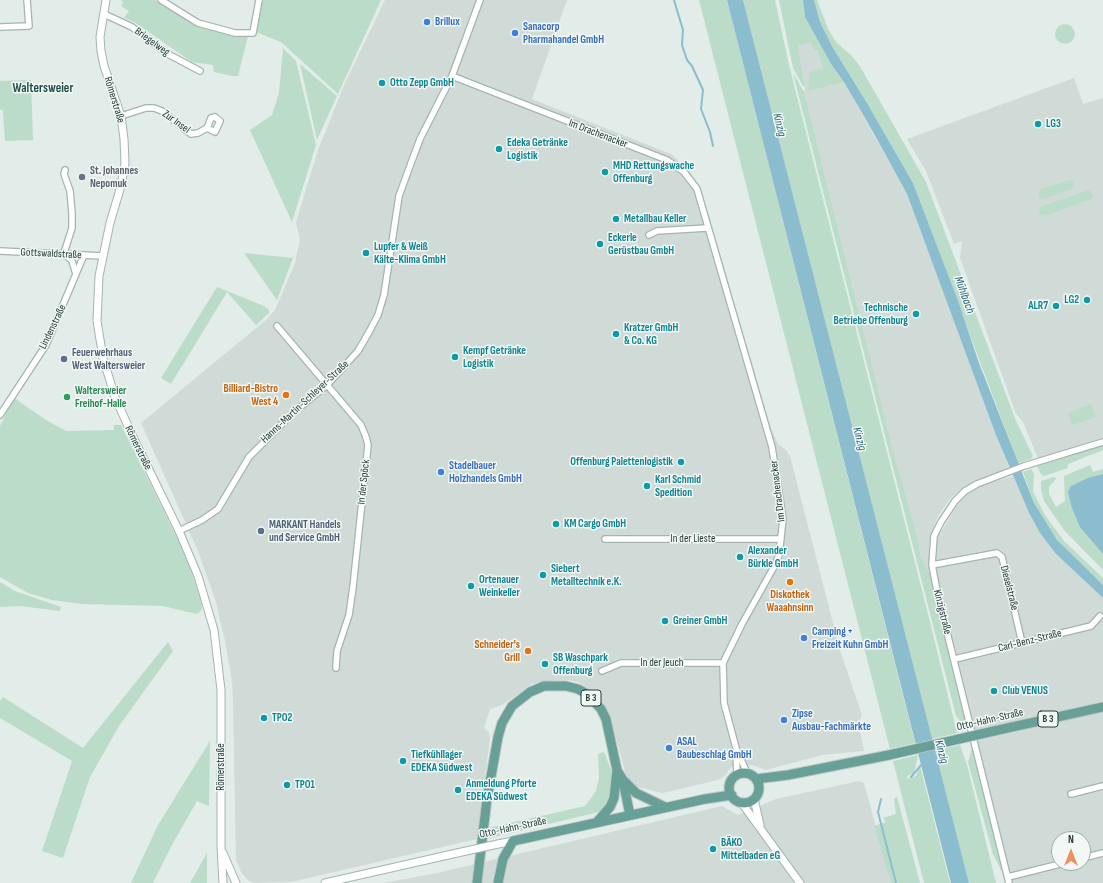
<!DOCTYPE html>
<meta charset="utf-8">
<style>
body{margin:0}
#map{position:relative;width:1103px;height:883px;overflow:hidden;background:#e2ece8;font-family:"Sofia Sans Condensed",sans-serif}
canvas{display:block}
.north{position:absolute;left:1051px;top:831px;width:40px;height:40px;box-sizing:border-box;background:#f2f8f6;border:1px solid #9fadaa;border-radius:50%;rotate:0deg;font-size:11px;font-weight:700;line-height:16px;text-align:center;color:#223c38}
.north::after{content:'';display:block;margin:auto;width:14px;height:18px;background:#ed915f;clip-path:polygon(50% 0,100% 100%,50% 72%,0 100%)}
</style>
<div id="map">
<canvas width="1103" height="883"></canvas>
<div class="north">N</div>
</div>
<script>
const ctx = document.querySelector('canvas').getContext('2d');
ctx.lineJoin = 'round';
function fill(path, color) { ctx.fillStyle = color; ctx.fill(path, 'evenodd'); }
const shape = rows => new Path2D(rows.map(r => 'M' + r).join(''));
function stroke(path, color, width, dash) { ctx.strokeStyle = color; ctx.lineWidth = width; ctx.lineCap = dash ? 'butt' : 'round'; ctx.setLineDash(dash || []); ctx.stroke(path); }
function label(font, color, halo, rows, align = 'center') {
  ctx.font = font + ' "Sofia Sans Condensed",sans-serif'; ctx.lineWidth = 3; ctx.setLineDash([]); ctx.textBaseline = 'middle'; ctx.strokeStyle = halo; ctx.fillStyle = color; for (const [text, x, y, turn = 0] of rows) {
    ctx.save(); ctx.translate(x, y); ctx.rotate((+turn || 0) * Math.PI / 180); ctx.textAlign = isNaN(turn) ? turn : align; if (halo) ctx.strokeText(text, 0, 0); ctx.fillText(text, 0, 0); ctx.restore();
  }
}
const built = shape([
 [385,0,567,0,532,99,671,154,685,166,695,179,703,195,771,428,778,444,786,450,790,456,840,650,862,715,858,723,864,751,822,755,766,770,752,765,731,767,725,776,718,780,663,793,633,786,627,779,610,715,591,691,579,682,568,680,540,682,532,684,502,705,490,709,484,728,489,733,490,738,477,839,291,882,254,883,248,880,241,872,236,860,233,704,232,681,225,641,216,602,198,551,141,423,266,320,275,310,295,263,300,240,296,222,318,150,345,83],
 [812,43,817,50,823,69,810,91,844,82,907,194,1009,468,984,477,965,486,950,499,938,516,931,535,940,534,960,500,969,491,981,486,1013,476,1029,513,1040,533,1056,554,1103,598,1103,883,1007,883,930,574,921,558,918,539,894,454,804,93,805,87,798,46],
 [1059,839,1083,839,1083,863,1059,863],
 [1074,78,1083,104,1103,98,1103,438,1038,459,1024,424,1015,412,1011,400,960,258,962,241,954,244,926,171,907,139],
 [859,781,864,783,891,883,383,883,437,873,722,806,738,815,776,799]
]);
const green = shape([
 [121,0,155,0,184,19,203,28,233,35,248,36,238,76,232,76,214,72,213,65,192,62,134,22,124,18,129,11,121,6,123,3],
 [263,0,381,0,338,94,281,42,256,32],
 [699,0,727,0,915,743,890,749],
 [743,0,775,0,789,65,930,622,957,733,932,739],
 [779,0,803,0,805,17,831,64,844,82,810,91,808,90,810,72,823,69,817,50,814,51,811,43,798,46,805,87,803,86,793,68],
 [814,0,817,0,829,31,837,43,852,56,861,68,926,182,1016,421,1033,456,1031,459,1018,463,913,183,867,103,833,48,820,22],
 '1055 34a10 10 0 1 1 20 0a10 10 0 1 1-20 0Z',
 [283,48,296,61,316,145,292,222,250,130,272,115,279,93],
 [300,64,337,96,317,140],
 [793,73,804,92,894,454,918,539,921,558,930,574,969,730,956,716],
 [31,80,33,140,5,141,3,110,0,110,0,81],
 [1070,180,1074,181,1074,183,1072,189,1043,199,1039,197,1039,191,1041,189],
 [1089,190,1093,195,1091,199,1045,216,1040,215,1039,213,1040,207],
 [244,253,293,258,277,300],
 [217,287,264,306,269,310,269,313,256,325,227,292,171,384,161,378],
 [14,398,46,420,66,431,114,430,114,425,121,425,186,556,200,597,202,607,201,611,197,614,163,606,82,604,52,600,28,593,0,577,0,426],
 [1091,404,1096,417,1072,425,1068,413],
 [1103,446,1103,450,1068,464,1068,468,1044,476,1041,474,1037,466],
 [1090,465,1093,472,1103,469,1103,570,1064,530,1044,501,1041,490,1041,481,1054,477,1056,479,1049,487,1049,494,1056,507,1065,501,1064,476],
 [1031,469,1034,474,1033,492,1045,515,1064,541,1103,578,1103,585,1065,549,1049,530,1034,503,1023,472],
 [0,582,15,591,61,607,60,611,20,606,0,607],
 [168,642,173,651,119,726,90,777,63,858,42,851,72,761,0,718,0,701,3,697,83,748],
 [210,741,209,806,197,801,173,843,153,883,131,883,158,825],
 [973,744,1004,872,1001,870,993,854,968,762],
 [960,745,967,765,996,883,969,883,935,751],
 [604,752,611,770,612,788,605,806,599,812,485,839,488,828,585,806,596,791,599,777,598,754],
 [918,755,914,773,907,776,908,779,916,776,920,766,950,883,924,883,893,761],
 [897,797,904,823,920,883,891,883,874,826,886,822,883,818,896,814,894,799],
 [207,853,207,883,190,883]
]);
const water = shape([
 [727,0,743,0,969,883,951,883],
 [803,0,814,0,820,22,833,48,867,103,913,183,958,301,979,363,1034,503,1057,540,1103,585,1103,598,1056,554,1040,533,1029,513,996,435,907,194,873,132,844,82,831,64,805,17],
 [1103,474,1103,554,1080,527,1072,508,1068,492,1071,486,1088,478]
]);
const stream = shape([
 [674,0,683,30,682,45,687,60,692,66,703,90,701,109,710,132,713,146],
 [911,777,922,764],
 [881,799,878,812,896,883]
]);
const minor = shape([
 [161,0,198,23,235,33,253,33,259,0],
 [104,14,132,27,166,53,200,71],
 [0,27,29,26,27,0],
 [452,76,667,160,684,172,697,189,772,447,783,519,779,555,775,565,742,624,723,663,724,703,736,748,747,773],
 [121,116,146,108,154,108,162,111,191,134,198,133,207,128],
 [215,117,220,121,215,132,207,128,211,118,215,117],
 [65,170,64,174,70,191,72,213,72,228,64,253,72,261,76,274],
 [649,235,657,231,707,228],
 [0,251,103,256],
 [277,326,361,425,366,437,368,445,353,587,349,615,337,651,336,668],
 [0,415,46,345,84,255],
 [179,531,202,520,218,509,249,457,293,413,327,385,358,351,369,332,378,315,384,295,399,196,407,174,420,139,452,76,480,0],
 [605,539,781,539],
 [932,565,997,553,1002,557,1022,643],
 [955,659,1091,626,1100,616],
 [602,671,621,663,723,663],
 [736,753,737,775],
 [1071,794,1103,786],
 [1083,858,1103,853],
 [1008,877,1064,863],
 [1009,883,938,596,932,565,934,536,941,522,955,501,965,491,977,484,1024,466,1103,442]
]);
const tertiary = shape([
 [106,0,100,37,101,51,104,66,121,116,124,139,125,163,121,186,110,223,99,276,97,321,103,358,115,397,132,435,179,531,198,576,214,630,221,690,221,846,223,883],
 [754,799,760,825],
 [741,802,800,883],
 [498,844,513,841],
 [223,853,236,883],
 [325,883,457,853]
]);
const primary = shape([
 [994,731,1103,707],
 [617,770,623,780,636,793,665,807],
 '729 788a15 15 0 1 1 30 0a15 15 0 1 1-30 0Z',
 [756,779,788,775,889,755],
 [623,781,630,815],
 [477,883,487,799,498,737,502,723,512,706,530,692,544,686,566,686,578,689,587,694,601,709,606,719,617,770,614,798,610,807,597,822],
 [498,883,503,859,513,841,705,799,732,795]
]);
const tertiaryBridge = shape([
 [457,853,498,844]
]);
const primaryBridge = shape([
 [889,755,994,731]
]);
const markers = [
 [427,22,4,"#3f7fe0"],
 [515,33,4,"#3f7fe0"],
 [382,83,4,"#0f9aa8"],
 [1038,124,4,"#0f9aa8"],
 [499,149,4,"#0f9aa8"],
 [605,172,4,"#0f9aa8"],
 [82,177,4,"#6b7280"],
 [616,219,4,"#0f9aa8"],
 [600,244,4,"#0f9aa8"],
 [366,253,4,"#0f9aa8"],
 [1087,300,4,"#0f9aa8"],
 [1056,306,4,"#0f9aa8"],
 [916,314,4,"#0f9aa8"],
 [616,334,4,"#0f9aa8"],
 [455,357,4,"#0f9aa8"],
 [64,359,4,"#5c6f8a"],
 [286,395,4,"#e8710a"],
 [67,397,4,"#2e9e5b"],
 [681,462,4,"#0f9aa8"],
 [441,472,4,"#3f7fe0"],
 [647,486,4,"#0f9aa8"],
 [556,524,4,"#0f9aa8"],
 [261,531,4,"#5c6f8a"],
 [740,557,4,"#0f9aa8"],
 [543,575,4,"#0f9aa8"],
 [790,582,4,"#e8710a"],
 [471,586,4,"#0f9aa8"],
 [665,621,4,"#0f9aa8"],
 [804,638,4,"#3f7fe0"],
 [528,651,4,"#e8710a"],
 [545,664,4,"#0f9aa8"],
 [994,691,4,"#0f9aa8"],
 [264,718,4,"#0f9aa8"],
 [784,720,4,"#3f7fe0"],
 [669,748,4,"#3f7fe0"],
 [403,761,4,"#0f9aa8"],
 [287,785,4,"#0f9aa8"],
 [458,790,4,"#0f9aa8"],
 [713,849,4,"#0f9aa8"]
];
const shields = [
 [591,698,20],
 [1048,719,20]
];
const shieldNames = [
 ["B 3",591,698],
 ["B 3",1048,719]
];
const shopNames = [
 ["Brillux",435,22],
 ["Sanacorp",523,27],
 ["Pharmahandel GmbH",523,40],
 ["Stadelbauer",449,466],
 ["Holzhandels GmbH",449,479],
 ["Camping +",812,632],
 ["Freizeit Kuhn GmbH",812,645],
 ["Zipse",792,714],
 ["Ausbau-Fachmärkte",792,727],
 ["ASAL",677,742],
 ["Baubeschlag GmbH",677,755]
];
const streetNames = [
 ["Briegelweg",152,42,36],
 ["Römerstraße",114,100,73],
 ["Zur Insel",176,122,36],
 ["Im Drachenacker",598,134,21],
 ["Gottswaldstraße",51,254,3],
 ["Lindenstraße",53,327,-64],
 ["Hanns-Martin-Schleyer-Straße",305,402,-43],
 ["Römerstraße",138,448,64],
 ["In der Spöck",364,482,-84],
 ["Im Drachenacker",778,491,-97],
 ["In der Lieste",693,539],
 ["Dieselstraße",1009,588,76],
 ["Kinzigstraße",942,612,76],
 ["Carl-Benz-Straße",1030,641,-14],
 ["In der Jeuch",662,663],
 ["Otto-Hahn-Straße",990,720,-13],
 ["Römerstraße",221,767,-90],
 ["Otto-Hahn-Straße",513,828,-12]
];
const cultureNames = [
 ["Otto Zepp GmbH",390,83],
 ["LG3",1046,124],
 ["Edeka Getränke",507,143],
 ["Logistik",507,156],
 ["MHD Rettungswache",613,166],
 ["Offenburg",613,179],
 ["Metallbau Keller",624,219],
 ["Eckerle",608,238],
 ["Gerüstbau GmbH",608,251],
 ["Lupfer & Weiß",374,247],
 ["Kälte-Klima GmbH",374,260],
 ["LG2",1079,300,"right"],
 ["ALR7",1048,306,"right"],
 ["Technische",908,308,"right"],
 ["Betriebe Offenburg",908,321,"right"],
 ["Kratzer GmbH",624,328],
 ["& Co. KG",624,341],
 ["Kempf Getränke",463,351],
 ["Logistik",463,364],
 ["Offenburg Palettenlogistik",673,462,"right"],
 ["Karl Schmid",655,480],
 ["Spedition",655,493],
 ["KM Cargo GmbH",564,524],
 ["Alexander",748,551],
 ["Bürkle GmbH",748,564],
 ["Siebert",551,569],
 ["Metalltechnik e.K.",551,582],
 ["Ortenauer",479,580],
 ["Weinkeller",479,593],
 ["Greiner GmbH",673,621],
 ["SB Waschpark",553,658],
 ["Offenburg",553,671],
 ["Club VENUS",1002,691],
 ["TPO2",272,718],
 ["Tiefkühllager",411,755],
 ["EDEKA Südwest",411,768],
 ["Anmeldung Pforte",466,784],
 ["EDEKA Südwest",466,797],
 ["TPO1",295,785],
 ["BÄKO",721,843],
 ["Mittelbaden eG",721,856]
];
const worshipNames = [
 ["St. Johannes",90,171],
 ["Nepomuk",90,184]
];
const serviceNames = [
 ["Feuerwehrhaus",72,353],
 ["West Waltersweier",72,366],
 ["MARKANT Handels",269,525],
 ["und Service GmbH",269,538]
];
const foodNames = [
 ["Billiard-Bistro",278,389],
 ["West 4",278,402],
 ["Diskothek",790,595,"center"],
 ["Waaahnsinn",790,608,"center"],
 ["Schneider's",520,645],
 ["Grill",520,658]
];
const leisureNames = [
 ["Waltersweier",75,391],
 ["Freihof-Halle",75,404]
];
const waterNames = [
 ["Kinzig",779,125,76],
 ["Mühlbach",964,295,70],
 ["Kinzig",859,439,75],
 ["Kinzig",941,752,75]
];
const quarterNames = [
 ["Waltersweier",43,89]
];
fill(built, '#d0dbd7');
fill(green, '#bbdcc8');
fill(water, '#8cbdcf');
stroke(stream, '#8cbdcf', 2);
stroke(minor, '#a5b4b0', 8);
stroke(tertiary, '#a5b4b0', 9);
stroke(primary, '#c1c8c7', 11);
stroke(minor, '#fff', 5.5);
stroke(tertiary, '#fff', 7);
stroke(primary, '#68a097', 9);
stroke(tertiaryBridge, '#a5b4b0', 9, []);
stroke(primaryBridge, '#c1c8c7', 11, []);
stroke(tertiaryBridge, '#fff', 7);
stroke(primaryBridge, '#68a097', 9);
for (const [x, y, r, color] of markers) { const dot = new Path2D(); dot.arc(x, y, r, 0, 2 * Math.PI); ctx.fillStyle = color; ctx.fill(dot); stroke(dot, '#f2f8f6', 1.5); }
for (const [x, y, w] of shields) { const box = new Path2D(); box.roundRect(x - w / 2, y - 8, w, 16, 3); ctx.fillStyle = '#f2f8f6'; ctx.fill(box); stroke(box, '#223c38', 1); }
label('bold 10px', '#223c38', null, shieldNames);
label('bold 11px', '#366cbe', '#f2f8f6', shopNames, 'left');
label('11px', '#223c38', '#f2f8f6', streetNames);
label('bold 11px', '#0d838f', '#f2f8f6', cultureNames, 'left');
label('bold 11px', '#5b616d', '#f2f8f6', worshipNames, 'left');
label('bold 11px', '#4e5e75', '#f2f8f6', serviceNames, 'left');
label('bold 11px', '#c56008', '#f2f8f6', foodNames, 'right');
label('bold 11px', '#27864d', '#f2f8f6', leisureNames, 'left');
label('italic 12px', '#1f5e76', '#f2f8f6', waterNames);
label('bold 13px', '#1f4d47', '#f2f8f6', quarterNames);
</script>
